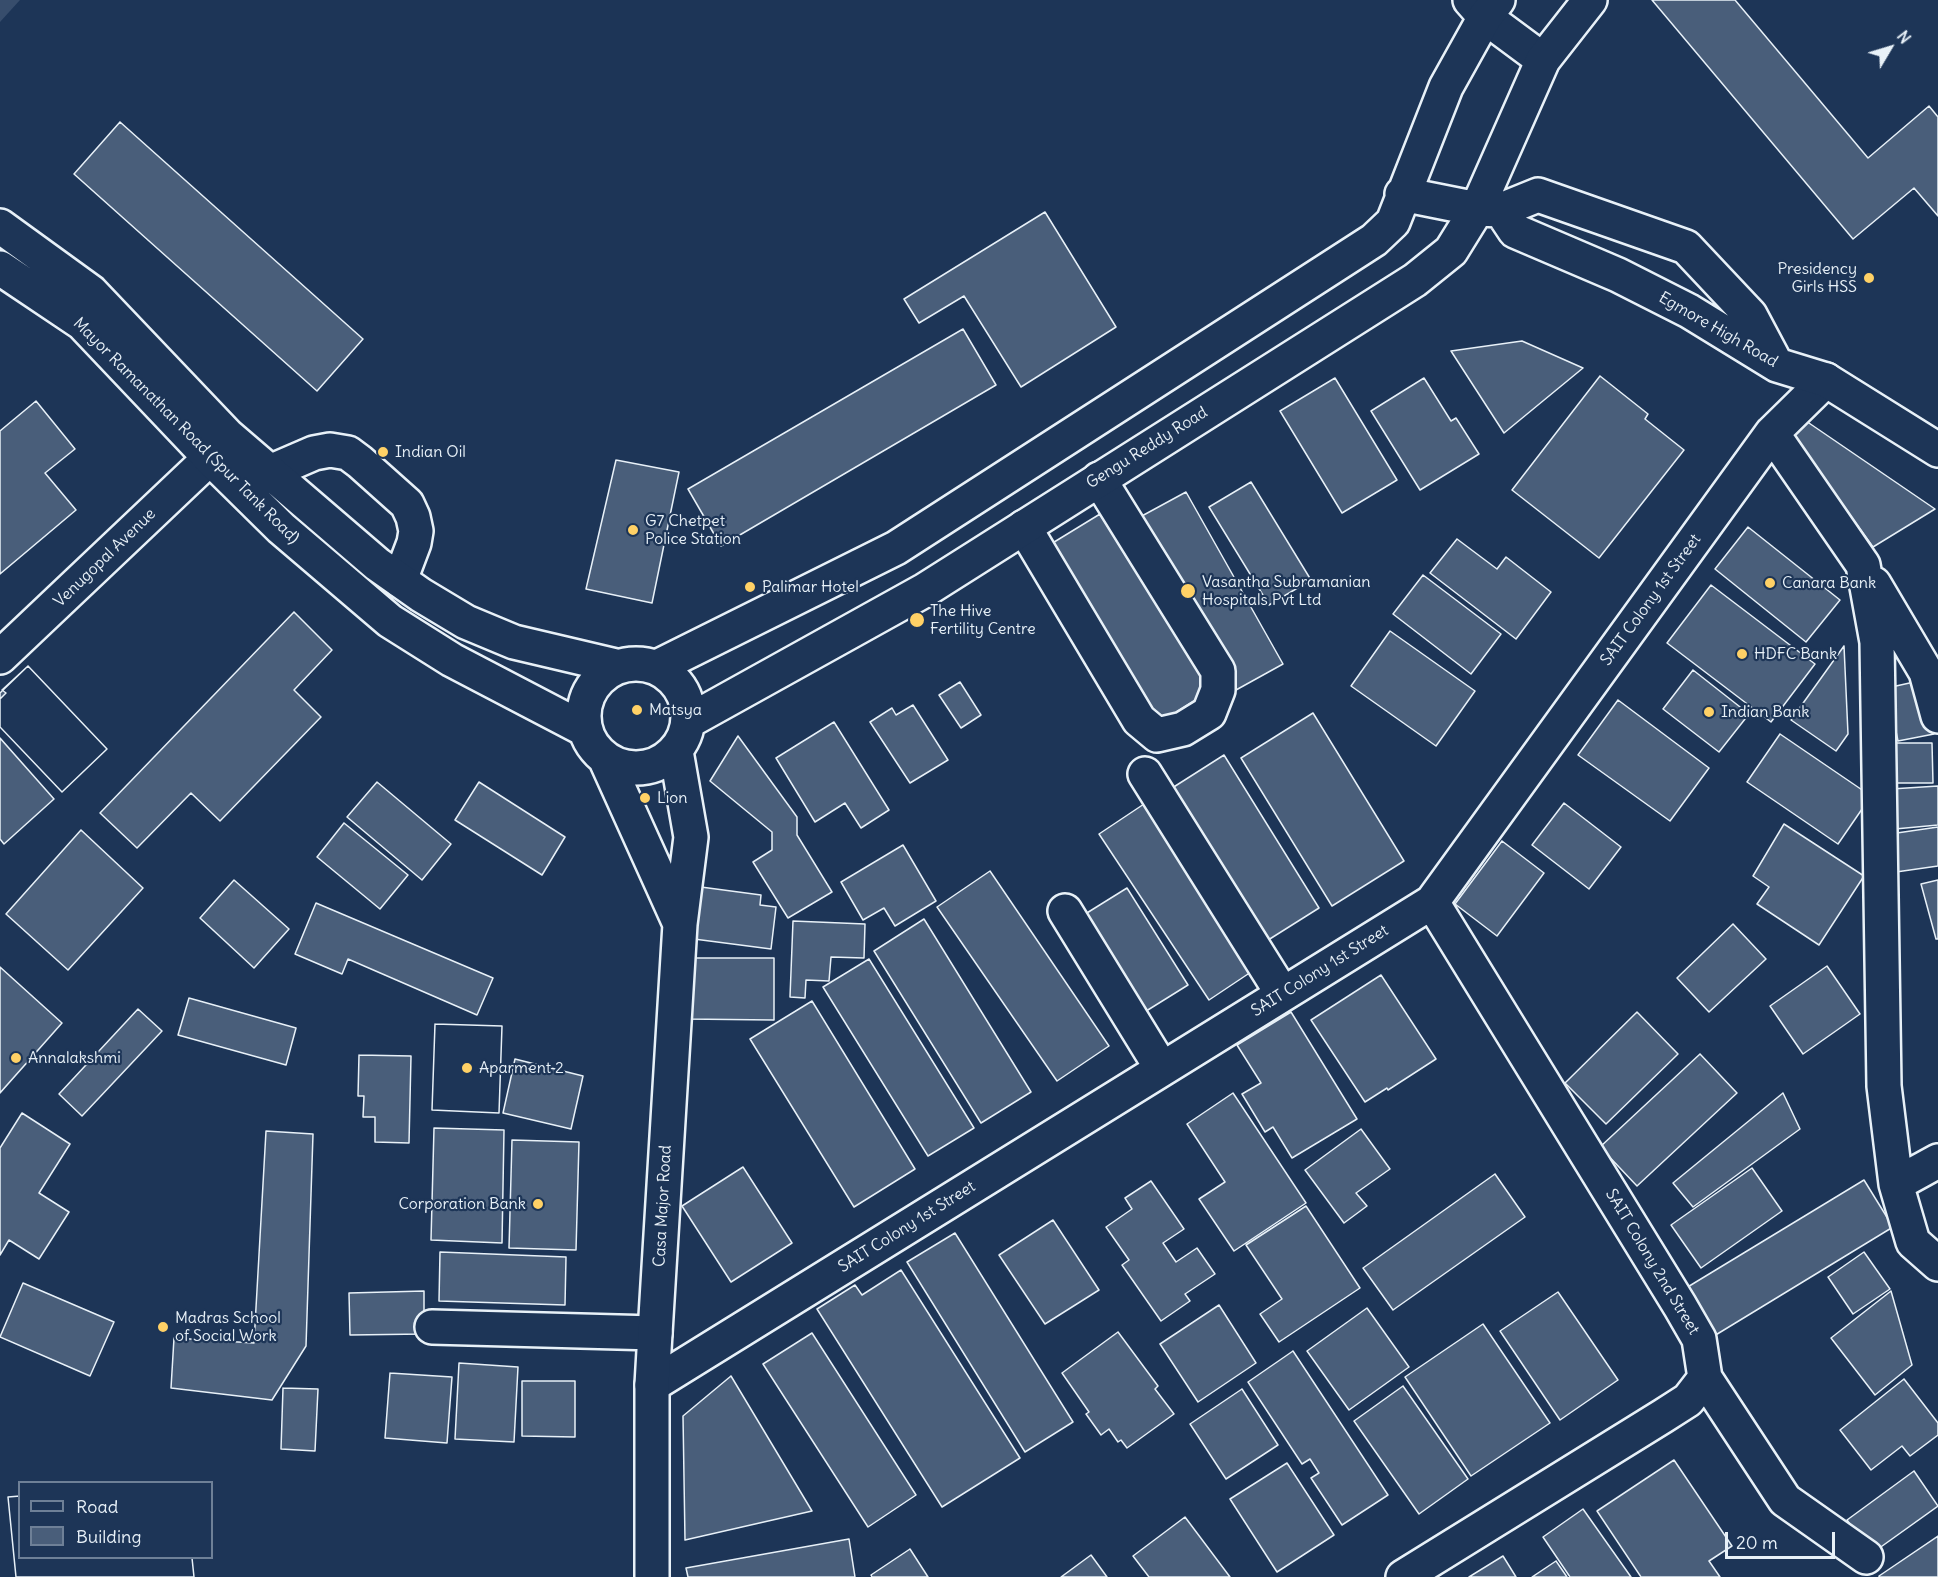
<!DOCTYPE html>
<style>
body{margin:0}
#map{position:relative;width:1938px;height:1577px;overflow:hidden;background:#1d3557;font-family:Delius,sans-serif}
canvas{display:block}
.legend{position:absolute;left:18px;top:1481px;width:195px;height:78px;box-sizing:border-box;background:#1d3557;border:2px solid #6e8097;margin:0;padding:8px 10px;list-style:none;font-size:18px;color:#e8f1f8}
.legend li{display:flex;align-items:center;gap:12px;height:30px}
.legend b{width:30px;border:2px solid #6e8097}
.north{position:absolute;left:1860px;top:18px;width:60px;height:60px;-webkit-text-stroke:4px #1d3557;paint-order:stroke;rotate:52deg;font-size:16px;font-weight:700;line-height:24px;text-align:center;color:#e8f1f8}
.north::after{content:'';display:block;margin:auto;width:21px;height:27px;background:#e8f1f8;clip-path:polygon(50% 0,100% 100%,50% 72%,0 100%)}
.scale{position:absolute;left:1725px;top:1532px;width:110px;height:27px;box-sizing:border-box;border:3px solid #e8f1f8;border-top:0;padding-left:8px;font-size:18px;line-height:21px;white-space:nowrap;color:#e8f1f8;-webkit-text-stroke:4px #1d3557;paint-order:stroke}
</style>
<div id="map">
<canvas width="1938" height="1577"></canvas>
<ul class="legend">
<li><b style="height:8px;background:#1d3557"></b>Road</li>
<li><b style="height:16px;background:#495e7a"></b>Building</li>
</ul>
<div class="north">N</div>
<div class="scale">20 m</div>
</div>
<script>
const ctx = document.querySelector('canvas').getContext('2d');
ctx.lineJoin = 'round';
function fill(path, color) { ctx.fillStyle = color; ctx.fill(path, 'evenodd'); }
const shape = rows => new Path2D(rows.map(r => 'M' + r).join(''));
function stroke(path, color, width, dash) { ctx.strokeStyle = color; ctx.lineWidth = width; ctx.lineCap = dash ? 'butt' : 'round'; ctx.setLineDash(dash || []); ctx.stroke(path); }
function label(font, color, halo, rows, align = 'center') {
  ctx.font = font + ' Delius,sans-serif'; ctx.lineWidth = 4.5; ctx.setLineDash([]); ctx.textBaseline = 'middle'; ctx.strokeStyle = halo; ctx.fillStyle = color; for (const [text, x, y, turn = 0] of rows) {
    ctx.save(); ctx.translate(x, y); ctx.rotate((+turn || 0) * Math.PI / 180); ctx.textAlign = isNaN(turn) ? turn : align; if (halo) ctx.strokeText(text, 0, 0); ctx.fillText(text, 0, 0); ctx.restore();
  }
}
const green = shape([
 [0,0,20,0,0,22]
]);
const building = shape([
 [1652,0,1735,0,1868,158,1929,106,1938,117,1938,216,1914,188,1853,239,1652,0],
 [120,122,363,339,317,391,74,174,120,122],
 [1045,212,1116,327,1021,387,964,296,919,323,904,299,1045,212],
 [963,329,996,385,721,546,688,489,963,329],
 [1522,341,1583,368,1504,433,1451,351,1522,341],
 [1600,376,1648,414,1645,419,1684,450,1599,558,1512,490,1600,376],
 [1335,378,1397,480,1342,513,1280,411,1335,378],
 [1424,378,1451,421,1456,418,1479,454,1420,490,1371,411,1424,378],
 [36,401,75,449,45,473,76,510,0,574,0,431,36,401],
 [1806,421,1935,509,1873,547,1794,438,1795,432,1806,421],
 [616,460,679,472,652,603,586,589,616,460],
 [1251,482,1311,580,1269,605,1209,507,1251,482],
 [1186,492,1283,664,1236,690,1140,517,1186,492],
 [1100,514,1210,691,1156,725,1046,547,1100,514],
 [1748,527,1840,600,1806,642,1715,569,1748,527],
 [1457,539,1497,569,1506,557,1551,592,1516,639,1430,573,1457,539],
 [1423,575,1501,634,1471,674,1393,614,1423,575],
 [1711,585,1815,664,1771,722,1667,643,1711,585],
 [294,612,332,650,294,690,321,717,220,821,191,793,137,848,100,813,294,612],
 [1390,631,1475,691,1436,746,1351,686,1390,631],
 [1844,646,1848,734,1836,751,1791,720,1844,646],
 [28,666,107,749,62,792,0,727,0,699,6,693,2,690,28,666],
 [28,666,107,749,62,792,0,727,0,693,28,666],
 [1693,670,1749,714,1719,752,1663,709,1693,670],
 [1923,680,1934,734,1898,741,1887,688,1923,680],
 [960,682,981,715,961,728,939,695,960,682],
 [1618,700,1709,768,1670,821,1578,755,1618,700],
 [913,705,948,760,910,783,870,722,892,708,896,715,913,705],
 [1313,713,1404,861,1332,906,1241,758,1313,713],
 [834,722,889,810,861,828,845,803,815,822,776,758,834,722],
 [1780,734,1871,796,1838,844,1747,782,1780,734],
 [738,736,797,817,797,835,832,892,788,918,753,862,772,850,772,832,710,781,738,736],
 [0,738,54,799,4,844,0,839,0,738],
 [1894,743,1932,743,1933,783,1895,783,1894,743],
 [1224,755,1319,908,1265,942,1169,790,1224,755],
 [377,782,451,844,422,880,347,817,377,782],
 [479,782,565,837,542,875,455,820,479,782],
 [1938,786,1938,825,1895,829,1891,789,1938,786],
 [1147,802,1257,968,1209,1000,1099,834,1147,802],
 [1564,803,1621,847,1589,889,1532,845,1564,803],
 [344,823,408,875,380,909,317,857,344,823],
 [1784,824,1864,876,1819,945,1757,904,1769,887,1753,876,1784,824],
 [1938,827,1938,866,1896,872,1890,834,1938,827],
 [81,830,143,888,68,970,6,914,81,830],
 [1502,841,1544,873,1497,936,1455,904,1502,841],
 [903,845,936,901,895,926,884,908,863,920,841,882,903,845],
 [990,871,1109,1046,1057,1081,937,907,990,871],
 [234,880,289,929,254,968,200,918,234,880],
 [1938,880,1938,939,1936,939,1921,884,1938,880],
 [701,887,761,895,760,905,776,907,771,949,694,939,701,887],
 [1127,888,1188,985,1143,1013,1082,916,1127,888],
 [316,903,493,978,477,1015,348,959,342,974,295,954,316,903],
 [924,919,1031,1092,981,1123,874,951,924,919],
 [793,921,865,924,864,958,831,957,829,981,806,980,805,998,790,997,793,921],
 [1733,924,1766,959,1709,1012,1677,978,1733,924],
 [685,958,774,958,774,1020,685,1019,685,958],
 [869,959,974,1128,928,1156,823,987,869,959],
 [1827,966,1860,1014,1803,1054,1770,1006,1827,966],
 [0,967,62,1023,0,1093,0,967],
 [1381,975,1436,1059,1388,1090,1387,1088,1365,1102,1311,1020,1381,975],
 [189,998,296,1028,286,1065,178,1035,189,998],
 [812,1001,915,1169,854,1207,750,1039,812,1001],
 [138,1009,162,1031,82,1116,59,1094,138,1009],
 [1291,1012,1357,1119,1292,1158,1273,1127,1265,1132,1242,1094,1261,1083,1237,1045,1291,1012],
 [1637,1012,1678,1054,1606,1124,1565,1083,1637,1012],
 [435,1024,502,1026,499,1113,432,1110,435,1024],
 [435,1024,502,1026,499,1113,432,1110,435,1024],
 [1700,1054,1737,1093,1637,1186,1600,1147,1700,1054],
 [359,1055,411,1056,409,1143,375,1142,375,1117,363,1117,364,1096,358,1096,359,1055],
 [515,1059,583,1076,571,1129,503,1113,515,1059],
 [1233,1093,1306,1203,1234,1251,1199,1199,1225,1182,1187,1124,1233,1093],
 [1783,1093,1800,1129,1693,1207,1673,1183,1783,1093],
 [22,1113,70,1144,39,1193,69,1212,39,1259,9,1240,0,1255,0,1148,22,1113],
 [434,1128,504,1130,502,1243,431,1240,434,1128],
 [1361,1129,1390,1169,1356,1193,1367,1206,1344,1223,1305,1170,1361,1129],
 [266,1131,313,1134,306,1346,272,1400,171,1388,174,1338,254,1343,266,1131],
 [512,1140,579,1142,576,1250,509,1248,512,1140],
 [743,1167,792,1243,731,1282,682,1206,743,1167],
 [1752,1168,1782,1211,1701,1268,1671,1225,1752,1168],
 [1495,1174,1525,1217,1393,1310,1363,1268,1495,1174],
 [1864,1180,1893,1227,1714,1336,1686,1288,1864,1180],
 [1151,1181,1184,1229,1163,1243,1176,1262,1197,1248,1215,1274,1185,1294,1190,1301,1161,1321,1122,1265,1129,1260,1106,1227,1132,1209,1125,1198,1151,1181],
 [1306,1206,1360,1288,1279,1342,1260,1314,1282,1299,1246,1245,1306,1206],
 [1053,1220,1099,1290,1045,1324,999,1255,1053,1220],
 [955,1233,1073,1422,1025,1452,907,1262,955,1233],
 [440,1252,566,1257,565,1305,439,1301,440,1252],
 [1864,1252,1890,1289,1853,1314,1828,1277,1864,1252],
 [901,1270,1020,1458,942,1507,817,1309,855,1285,862,1295,901,1270],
 [23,1283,114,1322,90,1376,0,1337,23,1283],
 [424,1291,424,1334,350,1335,349,1293,424,1291],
 [1891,1291,1912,1365,1875,1395,1831,1338,1891,1291],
 [1558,1292,1618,1380,1560,1420,1500,1331,1558,1292],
 [1219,1305,1256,1363,1198,1402,1160,1344,1219,1305],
 [1367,1308,1409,1367,1349,1410,1307,1351,1367,1308],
 [1483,1324,1550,1423,1471,1476,1405,1377,1483,1324],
 [1118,1332,1158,1386,1155,1389,1174,1414,1127,1448,1121,1440,1118,1442,1109,1429,1101,1435,1086,1414,1089,1412,1062,1373,1118,1332],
 [812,1333,916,1495,868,1527,763,1364,812,1333],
 [1293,1351,1388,1495,1342,1525,1311,1478,1319,1473,1310,1459,1302,1464,1248,1382,1293,1351],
 [459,1363,518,1367,514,1442,455,1439,459,1363],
 [390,1373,452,1377,447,1443,385,1438,390,1373],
 [731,1376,812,1511,685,1540,683,1416,731,1376],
 [1904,1379,1938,1423,1938,1435,1910,1456,1902,1446,1871,1470,1840,1430,1904,1379],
 [522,1381,575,1381,575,1437,522,1436,522,1381],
 [1403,1386,1468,1479,1419,1514,1354,1421,1403,1386],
 [283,1388,318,1389,315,1451,281,1449,283,1388],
 [1242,1389,1278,1445,1226,1479,1190,1424,1242,1389],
 [1674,1460,1732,1546,1709,1561,1720,1577,1641,1577,1597,1511,1674,1460],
 [1287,1463,1334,1535,1277,1572,1230,1499,1287,1463],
 [1914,1471,1938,1506,1871,1554,1847,1520,1914,1471],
 [20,1496,20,1558,192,1558,194,1577,16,1577,8,1497,20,1496],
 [20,1496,20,1558,192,1558,194,1577,16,1577,8,1497,20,1496],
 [1583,1509,1631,1577,1570,1577,1543,1537,1583,1509],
 [1185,1517,1230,1577,1149,1577,1133,1556,1185,1517],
 [1938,1536,1938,1577,1879,1577,1879,1576,1938,1536],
 [849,1539,855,1577,688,1577,686,1568,849,1539],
 [910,1549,928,1577,872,1577,871,1575,910,1549],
 [1091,1555,1107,1577,1061,1577,1091,1555],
 [1503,1556,1516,1577,1469,1577,1503,1556],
 [1556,1561,1567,1577,1532,1577,1556,1561]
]);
const minor = shape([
 [1470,0,1485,17,1543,60],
 [1772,433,1863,565,1877,642,1884,1086,1896,1184,1913,1242,1938,1264],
 [270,472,314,453,330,450,348,453,360,462,407,504,413,517,416,531,414,543,400,580],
 [1024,527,1139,720,1157,735,1183,729,1209,713,1218,690,1218,671,1099,479],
 [1874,584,1926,672,1938,716],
 [0,657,210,458],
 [1145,774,1282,993],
 [1432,902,1680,1306,1699,1339,1705,1378,1785,1500,1866,1557],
 [1065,911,1162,1069],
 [1896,1184,1938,1161],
 [432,1327,655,1333],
 [652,1385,1432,902,1772,433,1826,380],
 [1403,1577,1663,1416,1688,1400,1705,1378]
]);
const major = shape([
 [1402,194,1477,209,1501,210,1538,195,1686,247,1750,315,1776,364],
 [1501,210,1515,231,1618,275,1689,311,1777,365,1826,380,1938,450],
 [0,226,91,292,228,436,377,564,421,595,466,622,514,642,616,666],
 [0,268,82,323,210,458,281,528,390,621,452,660,584,729],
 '584 716a52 52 0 1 1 104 0a52 52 0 1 1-104 0Z',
 [657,667,896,548,1374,240,1393,222,1446,87,1485,17,1498,0],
 [689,721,925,590,1415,280,1451,251,1477,209,1543,60,1590,0],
 [605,758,680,924],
 [652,1577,652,1385,655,1333,680,924,691,837,676,751]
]);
const markers = [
 [1869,278,6,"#ffd166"],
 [383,452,6,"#ffd166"],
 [633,530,6,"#ffd166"],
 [1770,583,6,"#ffd166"],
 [750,587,6,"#ffd166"],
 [1188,591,8,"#ffd166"],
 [917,620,8,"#ffd166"],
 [1742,654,6,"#ffd166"],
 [637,710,6,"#ffd166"],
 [1709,712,6,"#ffd166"],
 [645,798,6,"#ffd166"],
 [16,1058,6,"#ffd166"],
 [467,1068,6,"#ffd166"],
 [538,1204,6,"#ffd166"],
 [163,1327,6,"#ffd166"]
];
const poiNames = [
 ["Presidency",1857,269,"right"],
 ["Girls HSS",1857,287,"right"],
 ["Indian Oil",395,452],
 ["G7 Chetpet",645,521],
 ["Police Station",645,539],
 ["Vasantha Subramanian",1202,582],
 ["Hospitals Pvt Ltd",1202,600],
 ["Canara Bank",1782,583],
 ["Palimar Hotel",762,587],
 ["The Hive",930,611],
 ["Fertility Centre",930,629],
 ["HDFC Bank",1754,654],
 ["Matsya",649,710],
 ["Indian Bank",1721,712],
 ["Lion",657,798],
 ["Annalakshmi",28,1058],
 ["Aparment 2",479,1068],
 ["Corporation Bank",526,1204,"right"],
 ["Madras School",175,1318],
 ["of Social Work",175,1336]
];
const streetNames = [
 ["Egmore High Road",1718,330,30],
 ["Mayor Ramanathan Road (Spur Tank Road)",186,431,45],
 ["Gengu Reddy Road",1147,448,-32],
 ["Venugopal Avenue",105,558,-44],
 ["SAIT Colony 1st Street",1651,600,-54],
 ["SAIT Colony 1st Street",1320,971,-32],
 ["Casa Major Road",663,1206,-87],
 ["SAIT Colony 1st Street",907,1227,-32],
 ["SAIT Colony 2nd Street",1652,1262,59]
];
fill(green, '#374d6c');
fill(building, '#495e7a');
stroke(building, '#e8f1f8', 1.5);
stroke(minor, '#e8f1f8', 38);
stroke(major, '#e8f1f8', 38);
stroke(minor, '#1d3557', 33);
stroke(major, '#1d3557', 33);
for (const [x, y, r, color] of markers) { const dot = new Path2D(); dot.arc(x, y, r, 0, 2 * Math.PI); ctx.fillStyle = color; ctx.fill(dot); stroke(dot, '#1d3557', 2); }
label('16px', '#e8f1f8', '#1d3557', poiNames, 'left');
label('16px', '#e8f1f8', '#1d3557', streetNames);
</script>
